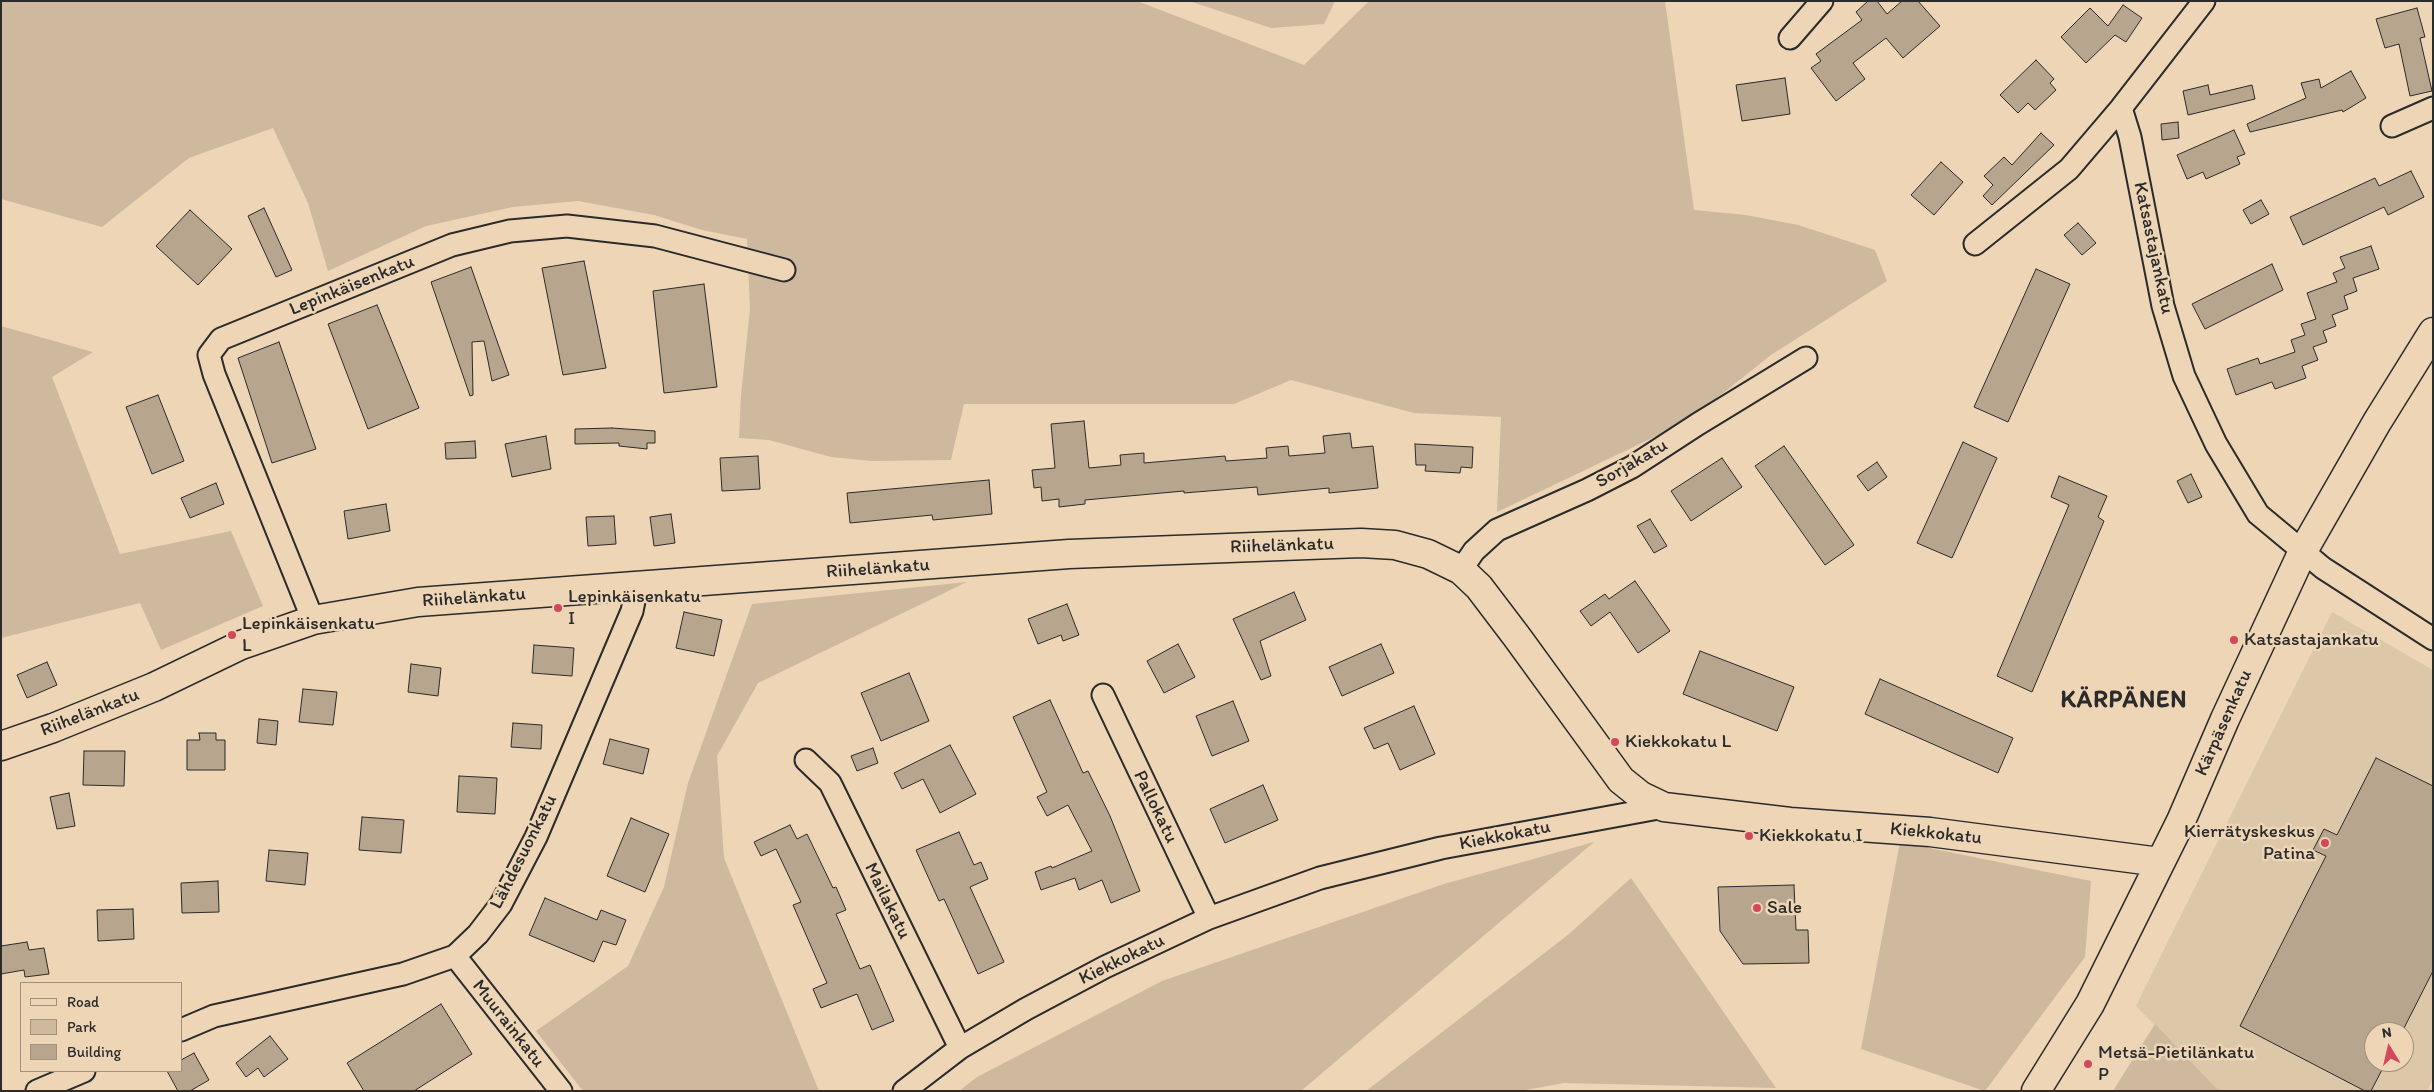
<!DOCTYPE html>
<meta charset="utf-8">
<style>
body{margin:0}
#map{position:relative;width:2434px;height:1092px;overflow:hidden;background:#edd5b5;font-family:Itim,sans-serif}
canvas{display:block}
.frame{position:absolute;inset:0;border:2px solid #2b2b2b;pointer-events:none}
.legend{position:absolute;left:20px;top:982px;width:162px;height:90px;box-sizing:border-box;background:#edd5b5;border:1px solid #9f917e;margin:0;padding:6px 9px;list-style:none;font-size:15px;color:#2b2b2b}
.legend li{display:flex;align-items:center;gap:10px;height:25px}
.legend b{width:25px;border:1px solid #9f917e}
.north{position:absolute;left:2364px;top:1022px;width:50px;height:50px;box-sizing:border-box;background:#edd5b5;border:1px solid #9f917e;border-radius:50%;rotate:351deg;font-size:14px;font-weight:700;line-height:20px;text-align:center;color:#2b2b2b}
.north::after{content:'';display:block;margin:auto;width:18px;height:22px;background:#d1495b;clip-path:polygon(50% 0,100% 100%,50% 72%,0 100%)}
</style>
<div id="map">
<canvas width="2434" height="1092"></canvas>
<div class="frame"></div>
<ul class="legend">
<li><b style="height:6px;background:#edd5b5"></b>Road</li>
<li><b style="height:14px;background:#ceb99f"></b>Park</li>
<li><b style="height:14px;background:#b7a58e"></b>Building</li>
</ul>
<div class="north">N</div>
</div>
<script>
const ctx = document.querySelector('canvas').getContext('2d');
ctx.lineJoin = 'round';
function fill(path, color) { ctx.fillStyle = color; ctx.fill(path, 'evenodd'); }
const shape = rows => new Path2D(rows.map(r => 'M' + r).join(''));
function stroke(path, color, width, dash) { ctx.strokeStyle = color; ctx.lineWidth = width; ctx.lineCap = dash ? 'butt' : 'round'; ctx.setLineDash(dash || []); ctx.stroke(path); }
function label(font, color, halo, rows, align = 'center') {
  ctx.font = font + ' Itim,sans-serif'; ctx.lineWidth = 5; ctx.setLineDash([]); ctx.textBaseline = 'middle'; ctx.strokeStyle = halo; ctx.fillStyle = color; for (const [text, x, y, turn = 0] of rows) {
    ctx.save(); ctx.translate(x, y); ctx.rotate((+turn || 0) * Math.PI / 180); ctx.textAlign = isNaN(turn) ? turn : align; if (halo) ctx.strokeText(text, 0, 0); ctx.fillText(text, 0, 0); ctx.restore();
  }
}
const built = shape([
 [2332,612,2433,670,2433,1079,2427,1091,2222,1091,2216,1088,2136,1006],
 [2374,1032,2404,1032,2404,1062,2374,1062]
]);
const green = shape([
 [1,1,1137,1,1304,65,1369,1,1665,1,1694,210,1746,215,1798,225,1875,250,1887,281,1771,355,1688,421,1497,512,1501,417,1414,413,1291,380,1234,404,964,404,951,460,871,461,831,457,769,440,739,438,741,395,750,309,747,239,702,230,654,215,578,201,513,207,426,226,328,271,308,203,273,128,189,158,102,227,1,199],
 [1189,1,1335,1,1324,24,1271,28],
 [1,326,93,352,52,377,120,554,231,531,263,606,161,650,140,603,1,638],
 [967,582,758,683,717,756,724,858,819,1091,583,1091,536,1031,628,966,664,887,688,783,752,604],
 [1594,842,1301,1091,959,1091,977,1077,1162,981,1444,884],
 [1900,842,2091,881,2085,957,1985,1091,1861,1049],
 [1631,878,1776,1088,1564,1083,1520,1091,1366,1091,1569,934],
 [2155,1024,2216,1088,2222,1091,2113,1091]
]);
const building = shape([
 [1868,1,1877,1,1887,14,1902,1,1918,1,1940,26,1903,58,1886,38,1853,63,1865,79,1836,101,1811,68,1821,61,1816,54,1862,20,1856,12,1868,1],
 [2123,5,2142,18,2126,42,2115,35,2086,63,2061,37,2090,8,2108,26,2123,5],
 [2417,8,2425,37,2420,38,2432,91,2410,96,2399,44,2385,48,2376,19,2417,8],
 [2036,60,2054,79,2050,83,2056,90,2035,110,2028,103,2018,113,2000,95,2036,60],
 [2351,71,2366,98,2343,112,2342,110,2250,132,2247,124,2306,98,2301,83,2319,79,2321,88,2351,71],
 [1785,78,1790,114,1742,121,1736,85,1785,78],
 [2208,85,2210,95,2252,85,2255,99,2188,115,2183,91,2208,85],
 [2178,122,2179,138,2162,140,2161,124,2178,122],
 [2234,130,2245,154,2237,157,2240,164,2206,179,2203,172,2187,179,2177,155,2234,130],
 [2041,133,2054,145,1992,205,1983,196,1993,185,1984,176,2004,157,2012,165,2041,133],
 [1941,162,1963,182,1934,215,1911,195,1941,162],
 [2411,171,2424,197,2388,215,2384,207,2303,245,2290,217,2375,178,2379,186,2411,171],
 [2261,200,2269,214,2251,224,2243,210,2261,200],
 [264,208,292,270,276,277,248,216,264,208],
 [190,210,232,249,198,285,156,246,190,210],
 [2078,223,2096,243,2082,255,2064,235,2078,223],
 [2371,246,2379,269,2353,278,2357,291,2344,296,2348,309,2332,315,2336,326,2323,331,2327,342,2313,347,2318,360,2302,366,2306,378,2275,389,2272,382,2236,395,2227,369,2258,358,2260,364,2295,352,2291,340,2305,335,2301,324,2316,319,2307,293,2337,282,2333,273,2345,268,2340,257,2371,246],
 [584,261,606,368,563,375,542,268,584,261],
 [2272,264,2283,290,2205,329,2192,304,2272,264],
 [471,267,509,375,492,381,484,341,472,342,473,395,470,396,431,282,471,267],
 [2036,269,2070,284,2008,422,1974,407,2036,269],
 [704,284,717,387,664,393,653,291,704,284],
 [377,305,419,408,368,429,328,324,377,305],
 [279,342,316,449,272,463,238,358,279,342],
 [158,395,184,461,152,474,126,407,158,395],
 [1084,421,1089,468,1121,465,1120,455,1144,453,1144,463,1225,456,1226,461,1267,458,1266,448,1288,446,1289,456,1325,453,1323,436,1350,433,1352,448,1373,446,1378,488,1329,493,1329,488,1258,495,1257,487,1184,493,1184,491,1085,500,1085,504,1059,507,1059,499,1042,501,1041,487,1034,488,1032,470,1055,468,1051,424,1084,421],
 [612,428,655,431,655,443,647,443,647,449,619,446,619,443,575,444,575,429,612,428],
 [546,436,551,469,512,477,505,444,546,436],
 [475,441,476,458,446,459,445,443,475,441],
 [1963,442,1997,458,1952,558,1917,543,1963,442],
 [1415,444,1473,447,1472,468,1461,467,1460,473,1425,471,1426,465,1416,465,1415,444],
 [1784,446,1854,545,1825,565,1755,466,1784,446],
 [758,456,760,489,722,491,720,458,758,456],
 [1722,458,1742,487,1691,521,1671,491,1722,458],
 [1877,462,1887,477,1868,491,1857,476,1877,462],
 [2191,474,2202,497,2188,503,2177,481,2191,474],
 [2059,476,2107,496,2098,517,2104,521,2032,692,1997,676,2069,505,2051,497,2059,476],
 [989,480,992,514,933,520,932,515,850,523,847,493,989,480],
 [216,483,224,504,190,518,181,498,216,483],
 [386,504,390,531,348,539,344,511,386,504],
 [671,514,675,543,654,546,650,517,671,514],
 [614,516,616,544,588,546,586,517,614,516],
 [1650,519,1667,546,1654,553,1637,526,1650,519],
 [1635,581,1670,631,1638,653,1610,612,1591,626,1580,611,1605,594,1609,599,1635,581],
 [1294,592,1306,620,1260,641,1271,676,1261,680,1233,619,1294,592],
 [1067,604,1079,635,1063,641,1061,635,1038,644,1028,619,1067,604],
 [684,612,722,620,714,656,676,648,684,612],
 [1178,644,1195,677,1164,693,1147,661,1178,644],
 [1381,644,1394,673,1342,696,1329,667,1381,644],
 [534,645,574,648,572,676,532,673,534,645],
 [1700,651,1794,687,1777,731,1683,694,1700,651],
 [47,662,57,685,27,698,17,675,47,662],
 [411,664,441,668,438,696,408,692,411,664],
 [909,673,929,721,881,741,861,693,909,673],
 [1880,679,2013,738,1998,773,1865,714,1880,679],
 [303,689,337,692,333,725,299,722,303,689],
 [1050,700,1083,773,1088,771,1110,816,1140,891,1111,903,1102,880,1079,890,1075,878,1041,890,1035,872,1051,866,1052,868,1092,851,1068,805,1047,816,1037,797,1047,792,1013,717,1050,700],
 [1233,701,1249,741,1212,756,1196,716,1233,701],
 [1414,706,1435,754,1400,770,1388,743,1374,749,1364,728,1414,706],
 [259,719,278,721,276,745,257,743,259,719],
 [513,723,542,725,541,749,511,747,513,723],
 [199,733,216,733,216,740,225,740,225,770,187,770,187,740,200,740,199,733],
 [610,739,649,749,643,774,603,764,610,739],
 [950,745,976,794,940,813,923,779,902,789,894,773,950,745],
 [873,748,878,763,857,771,851,756,873,748],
 [84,751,125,751,124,786,83,785,84,751],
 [2376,758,2433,786,2433,971,2402,1032,2374,1032,2374,1062,2386,1062,2371,1091,2365,1091,2240,1026,2326,856,2313,850,2324,829,2337,835,2376,758],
 [459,776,497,778,495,814,457,812,459,776],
 [1263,785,1278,820,1225,843,1210,809,1263,785],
 [69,793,75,826,57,829,50,797,69,793],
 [362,817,404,820,401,853,359,850,362,817],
 [631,818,669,834,645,892,607,876,631,818],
 [790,825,797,839,807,834,833,888,836,887,846,910,836,914,860,969,870,965,894,1021,872,1030,857,994,821,1008,813,989,827,983,793,905,801,902,776,849,761,856,754,842,790,825],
 [959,832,974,865,981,862,988,879,970,887,1004,962,978,974,944,899,939,901,916,850,959,832],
 [269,850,308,853,305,885,266,881,269,850],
 [218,881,219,912,182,913,181,883,218,881],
 [1794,885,1796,930,1808,930,1809,963,1743,964,1720,931,1718,887,1794,885],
 [545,898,597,920,601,910,626,920,616,945,603,941,594,962,529,935,545,898],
 [133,909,134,939,98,941,97,910,133,909],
 [27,942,29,950,44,948,49,974,25,977,24,970,1,974,1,946,27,942],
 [441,1004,472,1054,414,1091,364,1091,347,1063,441,1004],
 [270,1036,288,1059,264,1077,258,1068,246,1077,236,1063,270,1036],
 [194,1053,209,1080,190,1091,178,1091,167,1071,181,1071,181,1060,194,1053]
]);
const street = shape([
 [1790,38,1822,1],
 [2121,108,2130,137,2163,306,2184,376,2216,444,2258,514,2323,568,2433,639],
 [2392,126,2433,108],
 [1975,244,2069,169,2121,108,2204,1],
 [1461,570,1474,551,1497,530,1587,490,1632,467,1698,424,1806,358],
 [313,620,214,374,209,355,221,339,452,245,510,231,567,226,655,236,784,270],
 [1103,695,1209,918],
 [806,760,830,783,960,1048],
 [455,956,561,1091],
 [181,1030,214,1016,403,974,455,956,478,934,501,904,536,837,632,611,637,586],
 [37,1091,84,1071],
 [904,1091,960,1048,1026,1009,1105,967,1209,918,1320,878,1441,848,1664,807]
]);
const secondary = shape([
 [1,746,53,728,154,687,241,645,313,620,418,602,1069,554,1361,543,1395,545,1428,554,1461,570,1479,587,1517,637,1621,780,1641,796,1664,807,1790,822,1930,832,2160,862],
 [2036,1091,2090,1004,2181,821,2225,719,2303,551,2377,422,2433,332]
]);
const markers = [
 [558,608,5,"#d1495b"],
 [232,635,5,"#d1495b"],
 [2234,640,5,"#d1495b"],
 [1615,742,5,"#d1495b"],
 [1749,836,5,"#d1495b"],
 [2325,843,5,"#d1495b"],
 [1757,908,5,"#d1495b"],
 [2088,1064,5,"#d1495b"]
];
const streetNames = [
 ["Katsastajankatu",2153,248,78],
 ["Lepinkäisenkatu",352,286,-22],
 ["Sorjakatu",1632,464,-30],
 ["Riihelänkatu",1282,546,-2],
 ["Riihelänkatu",878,569,-4],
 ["Riihelänkatu",474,598,-4],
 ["Riihelänkatu",90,713,-21],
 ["Kärpäsenkatu",2224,723,-66],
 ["Pallokatu",1155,807,64],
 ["Kiekkokatu",1936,834,6],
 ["Kiekkokatu",1505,836,-11],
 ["Lähdesuonkatu",524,852,-63],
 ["Mailakatu",887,901,64],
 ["Kiekkokatu",1122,960,-26],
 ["Muurainkatu",508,1024,52]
];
const poiNames = [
 ["Lepinkäisenkatu",568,597],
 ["I",568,619],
 ["Lepinkäisenkatu",242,624],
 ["L",242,646],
 ["Katsastajankatu",2244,640],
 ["Kiekkokatu L",1625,742],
 ["Kierrätyskeskus",2315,832,"right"],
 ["Patina",2315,854,"right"],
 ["Kiekkokatu I",1759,836],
 ["Sale",1767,908],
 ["Metsä-Pietilänkatu",2098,1053],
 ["P",2098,1075]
];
const districtNames = [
 ["KÄRPÄNEN",2124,701]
];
fill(built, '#ddc7a9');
fill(green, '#ceb99f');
fill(building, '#b7a58e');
stroke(building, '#2b2b2b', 1);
stroke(street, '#2b2b2b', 25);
stroke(secondary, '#2b2b2b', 31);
stroke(street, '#edd5b5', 21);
stroke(secondary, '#edd5b5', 28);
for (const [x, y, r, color] of markers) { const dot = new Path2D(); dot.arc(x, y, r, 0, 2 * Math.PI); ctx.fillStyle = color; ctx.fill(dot); stroke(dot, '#edd5b5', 2); }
label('19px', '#2b2b2b', '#edd5b5', streetNames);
label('19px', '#2b2b2b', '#edd5b5', poiNames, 'left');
ctx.letterSpacing = '1px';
label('bold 24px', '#2b2b2b', '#edd5b5', districtNames);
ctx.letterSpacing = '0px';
</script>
